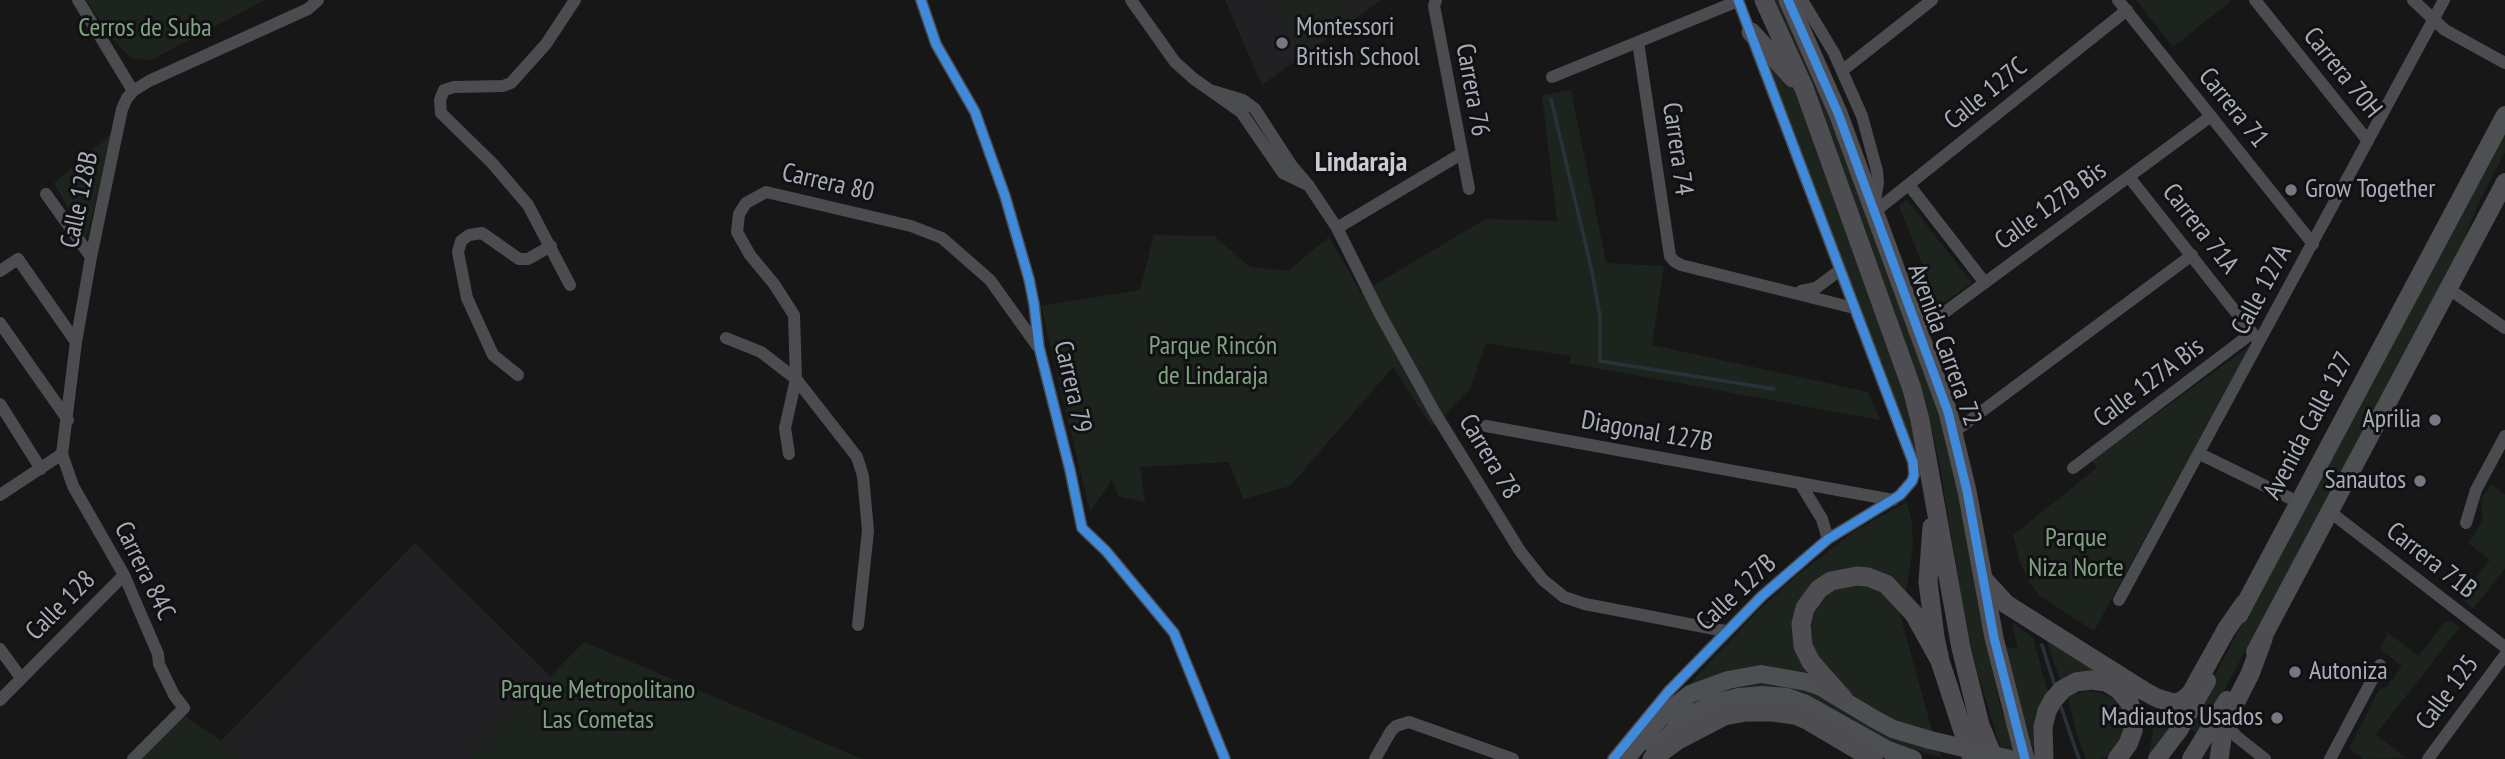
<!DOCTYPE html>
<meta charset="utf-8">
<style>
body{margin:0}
canvas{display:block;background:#171717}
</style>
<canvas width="2505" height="759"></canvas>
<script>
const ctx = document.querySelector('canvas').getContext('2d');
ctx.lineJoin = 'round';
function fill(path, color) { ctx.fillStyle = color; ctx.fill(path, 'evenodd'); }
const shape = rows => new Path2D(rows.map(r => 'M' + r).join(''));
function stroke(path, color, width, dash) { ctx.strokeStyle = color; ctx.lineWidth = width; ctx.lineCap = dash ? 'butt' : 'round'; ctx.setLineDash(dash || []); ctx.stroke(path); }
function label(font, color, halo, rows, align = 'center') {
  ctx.font = font + ' "PT Sans Narrow",sans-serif'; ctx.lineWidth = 6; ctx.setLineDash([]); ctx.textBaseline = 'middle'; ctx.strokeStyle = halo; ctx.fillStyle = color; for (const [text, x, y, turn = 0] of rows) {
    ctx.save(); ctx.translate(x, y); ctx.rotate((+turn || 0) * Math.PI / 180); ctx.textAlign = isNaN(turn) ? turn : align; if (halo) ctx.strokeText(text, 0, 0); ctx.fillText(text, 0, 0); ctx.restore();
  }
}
const built = shape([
 [1225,0,1381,0,1262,85],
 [415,543,551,677,470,759,239,759,221,741]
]);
const green = shape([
 [86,0,265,0,151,60,131,58,114,40],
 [1290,0,1302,0,1327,33,1308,48,1278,10],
 [1306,0,1337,0,1350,16,1330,32],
 [1772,0,1780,0,1819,86,1940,413,1961,506,1981,621,2000,705,2019,759,2002,752,1976,668,1966,624,1939,461,1929,416],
 [2136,0,2232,0,2173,47],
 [1765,55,1797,89,1904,393,1925,481],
 [1571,90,1606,263,1664,266,1652,345,1868,392,1880,420,1569,363,1571,356,1486,343,1470,389,1432,427,1393,367,1290,486,1243,499,1229,462,1140,467,1145,502,1118,496,1112,480,1090,512,1041,306,1140,290,1154,235,1214,236,1250,267,1288,271,1329,237,1361,293,1486,219,1557,221,1542,95],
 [113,132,86,240,54,183],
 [2505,132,2505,152,2478,204,2457,258,2200,735,2187,727],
 [1907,200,1972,283,1939,306,1899,206],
 [2250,346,2094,631,2040,596,2029,582,2021,565,2013,535,2097,468,2092,461],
 [2491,484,2505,495,2505,568,2473,609,2460,597,2490,560,2468,543,2483,521,2481,500],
 [1907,502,1912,524,1913,546,1906,591,1879,574,1806,597,1813,676,1685,689,1758,611,1794,578,1853,532],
 [1845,583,1875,586,1897,604,1933,734,1914,732,1849,693,1817,659,1807,636,1812,610,1835,587],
 [2446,621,2451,621,2460,627,2376,734,2405,758,2363,759,2349,748,2379,690,2387,687,2402,666,2380,649,2388,633,2419,656],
 [2012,622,2033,638,2048,693,2037,720,2033,750,2006,647,2018,649],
 [2047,641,2107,676,2060,680],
 [584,642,862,759,470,759],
 [1769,683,1806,690,1836,704,1892,737,1940,752,1942,758,1889,741,1861,726,1686,711,1635,754,1684,707,1702,696,1746,684],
 [2085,691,2101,693,2115,700,2125,714,2125,731,2117,744,2106,757,2101,759,2086,759,2077,735,2068,697],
 [2155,703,2184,710,2159,746,2149,754,2155,720],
 [178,711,221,741,239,759,131,759]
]);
const stream = shape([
 [1551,99,1591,267,1600,316,1600,361,1774,389],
 [2042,645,2055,686],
 [2060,704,2079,759]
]);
const minor = shape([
 [78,0,133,91],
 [921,0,936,44,975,112,1005,196,1029,279,1034,304,1039,347,1070,470,1082,528,1106,551,1174,633,1225,759],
 [1131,0,1175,62,1194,79,1241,112,1283,173,1306,184],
 [1436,0,1434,6,1469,189],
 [1802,0,1834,53,1862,116,1877,171,1878,183,1874,206],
 [2118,0,2313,244],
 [2255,0,2368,141],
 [2413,0,2445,30,2505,63],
 [1638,42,1670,256,1674,261,1681,265,1854,308],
 [1843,70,1932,0],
 [1552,77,1738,1],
 [1213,91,1243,100,1255,109,1292,166,1309,186,1337,228,1380,314,1435,413,1520,551,1543,580,1564,597,1585,604,1725,631],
 [2129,177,2257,339],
 [1909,185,1985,283],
 [46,194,91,257],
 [1873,213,2127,10],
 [1337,228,1461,154],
 [0,271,18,259,76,342],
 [570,285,528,205,492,163,441,113,440,100,444,90,454,87,503,86,511,83,546,44,575,0],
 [2449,289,2505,328],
 [1801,291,1816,288,1840,270],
 [0,323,68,420],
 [1918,332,2211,116],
 [726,338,761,352,796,379,857,457,863,476,868,531,858,625],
 [518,375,493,355,467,298,458,252,461,241,469,235,482,233,519,259,528,259,551,246],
 [0,404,41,469],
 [1486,426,1893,500],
 [1954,432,2192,255],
 [62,454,73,486,124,575,158,654,159,664,174,695,184,708,133,759],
 [789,454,785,428,796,379,794,315,774,284,750,255,737,232,739,214,746,203,766,192,911,226,942,238,990,280,1038,347],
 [2200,454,2298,502],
 [2073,468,2252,333],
 [1800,483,1822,519,1828,539],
 [0,495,62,454,76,342,91,257,122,109,127,98,133,91,149,81,308,9,318,0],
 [2329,511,2505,647],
 [2466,523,2476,490,2505,436],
 [2119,600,2444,0],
 [0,649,21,678],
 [0,700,124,575],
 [2227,720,2230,729,2237,737,2265,759],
 [1375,759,1391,731,1396,726,1409,722,1513,759],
 [1613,759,1668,692,1762,596,1828,539,1900,495,1912,481,1914,475,1913,462,1738,0],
 [2330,759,2380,665],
 [2428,759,2505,655]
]);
const primary = shape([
 [2239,615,2505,115],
 [2255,652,2505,182],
 [1655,751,1676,728,1694,713,1716,703,1739,697,1763,695,1787,697,1806,704,1888,750,1913,759],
 [1626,759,1659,719,1690,694,1728,680,1761,674,1807,682,1821,687,1876,720,1893,729,1930,740],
 [2157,759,2179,730,2207,681],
 [2191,759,2227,700]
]);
const trunk = shape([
 [1764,0,1804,88,1912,389,1920,420,1961,648,1980,725,1994,759],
 [1788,0,1838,113,1948,412,1967,491,1994,638,2025,759],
 [1751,32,1793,78],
 [1932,527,1928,582,1935,637,1940,661,1972,759],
 [1985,581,2006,604,2144,691,2157,698,2174,703,2182,701,2191,693,2226,630,2244,604],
 [1843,698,1811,662,1803,646,1801,624,1805,608,1819,589,1831,581,1857,576,1868,577,1886,584,1914,614,1940,661],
 [1652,759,1678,740,1724,716,1746,712,1772,712,1795,715,1807,720,1873,759],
 [2044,759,2043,727,2047,711,2053,700,2063,689,2076,682,2091,680,2106,682,2119,690,2129,702,2134,716,2133,731,2128,744,2117,759],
 [2219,759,2224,725,2250,674,2263,639]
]);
const primaryBridge = shape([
 [1930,740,2010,759]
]);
const cycleway = shape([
 [921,0,936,44,975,112,1005,196,1029,279,1034,304,1039,347,1070,470,1082,528,1106,551,1174,633,1225,759],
 [1788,0,1838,113,1948,412,1967,491,1994,638,2025,759],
 [1613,759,1668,692,1762,596,1828,539,1900,495,1912,481,1914,475,1913,462,1738,0]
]);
const markers = [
 [1282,43,7,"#757880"],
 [2291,190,7,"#757880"],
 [2435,420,7,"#757880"],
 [2420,481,7,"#757880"],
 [2295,672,7,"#757880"],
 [2277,718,7,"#757880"]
];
const poiNames = [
 ["Montessori",1296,28],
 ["British School",1296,58],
 ["Grow Together",2305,190],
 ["Aprilia",2421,420,"right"],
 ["Sanautos",2406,481,"right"],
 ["Autoniza",2309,672],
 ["Madiautos Usados",2263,718,"right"]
];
const parkNames = [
 ["Cerros de Suba",145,29],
 ["Parque Rincón",1213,347],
 ["de Lindaraja",1213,377],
 ["Parque",2076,539],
 ["Niza Norte",2076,569],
 ["Parque Metropolitano",598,691],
 ["Las Cometas",598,721]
];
const streetNames = [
 ["Carrera 70H",2342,73,51],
 ["Carrera 76",1472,90,80],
 ["Calle 127C",1986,94,-39],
 ["Carrera 71",2233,108,51],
 ["Carrera 74",1677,149,82],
 ["Carrera 80",828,183,13],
 ["Calle 128B",80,200,-78],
 ["Calle 127B Bis",2051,206,-36],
 ["Carrera 71A",2200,229,52],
 ["Calle 127A",2262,290,-62],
 ["Avenida Carrera 72",1944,345,70],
 ["Calle 127A Bis",2149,383,-37],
 ["Carrera 79",1072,387,77],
 ["Avenida Calle 127",2309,426,-62],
 ["Diagonal 127B",1647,432,10],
 ["Carrera 78",1489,457,59],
 ["Carrera 71B",2431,561,38],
 ["Carrera 84C",144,571,64],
 ["Calle 127B",1737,593,-43],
 ["Calle 128",61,606,-45],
 ["Calle 125",2448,693,-53]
];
const neighbourhoodNames = [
 ["Lindaraja",1361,163]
];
fill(built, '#212123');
fill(green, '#1d241e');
stroke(stream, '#2a3239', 3.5);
stroke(minor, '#4b4c50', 12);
stroke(primary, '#4d4f52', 18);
stroke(trunk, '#4e4e52', 19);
stroke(primaryBridge, '#4d4f52', 18);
stroke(cycleway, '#408adc', 9);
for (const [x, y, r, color] of markers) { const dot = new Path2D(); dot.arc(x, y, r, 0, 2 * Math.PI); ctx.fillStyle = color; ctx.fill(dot); stroke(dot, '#111113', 2.5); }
label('26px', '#a8adb8', '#111113', poiNames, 'left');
label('26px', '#7fa381', '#111113', parkNames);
label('26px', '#a8adb8', '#111113', streetNames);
label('bold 28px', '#c9ccd4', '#111113', neighbourhoodNames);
</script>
